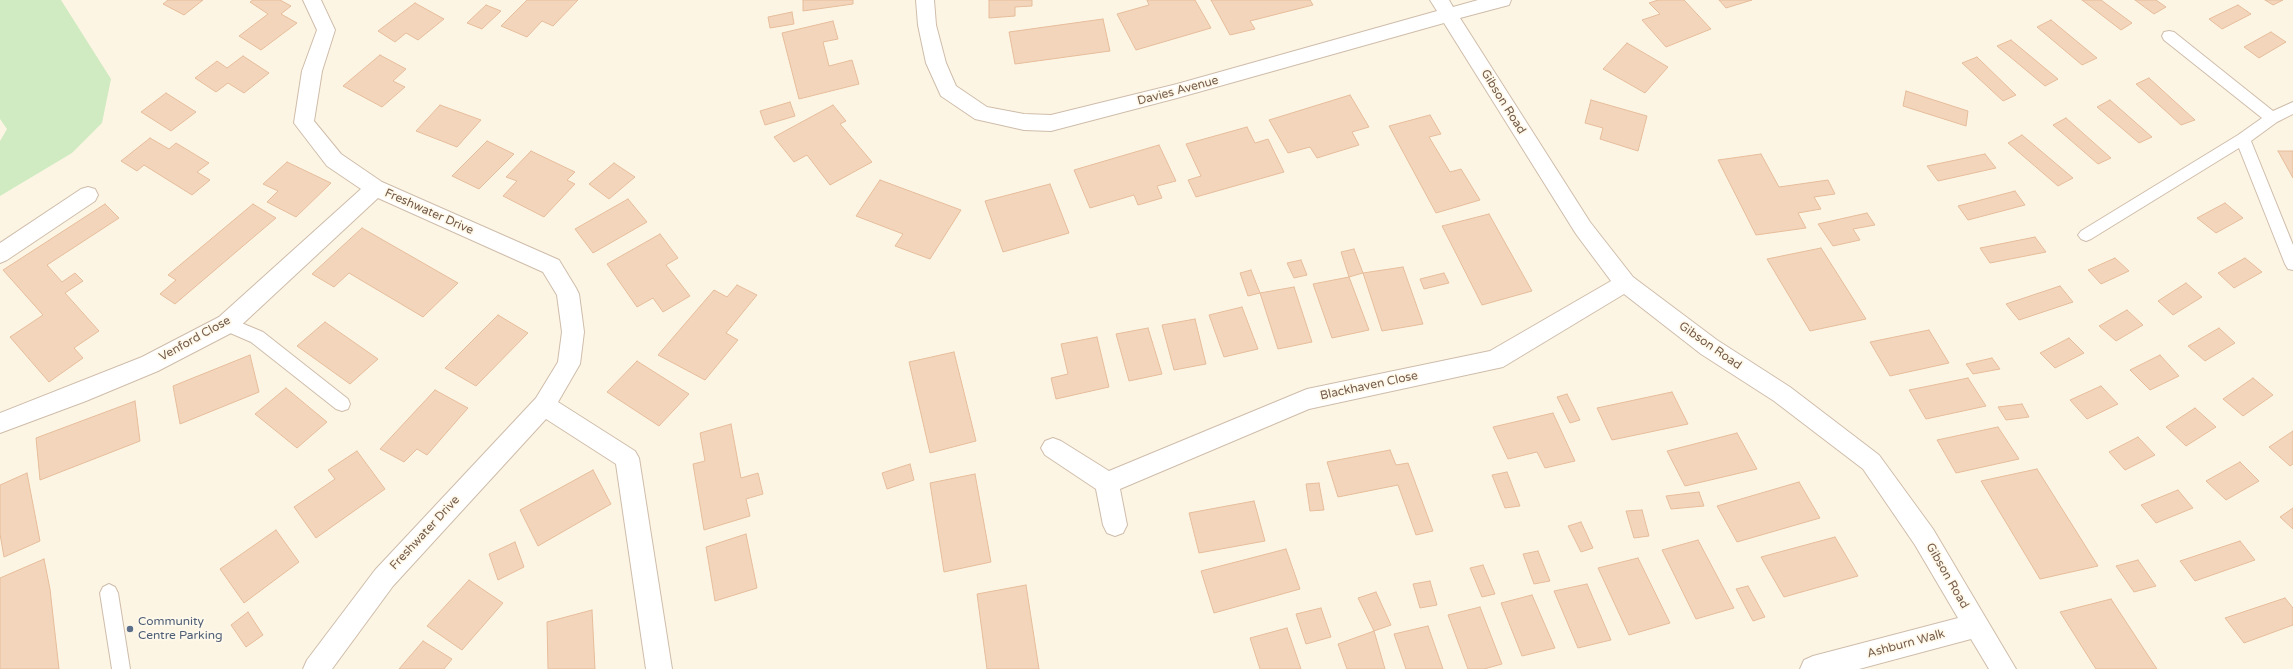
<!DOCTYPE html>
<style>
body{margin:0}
canvas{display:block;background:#fdf5e4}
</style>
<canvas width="2293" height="669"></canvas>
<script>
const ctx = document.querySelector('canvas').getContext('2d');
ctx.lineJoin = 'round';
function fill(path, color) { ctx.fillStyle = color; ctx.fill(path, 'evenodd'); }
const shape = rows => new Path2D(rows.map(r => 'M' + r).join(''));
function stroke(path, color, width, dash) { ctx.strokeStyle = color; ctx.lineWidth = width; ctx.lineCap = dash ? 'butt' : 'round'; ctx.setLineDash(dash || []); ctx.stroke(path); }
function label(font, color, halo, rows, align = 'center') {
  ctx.font = font + ' "Varela Round",sans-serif'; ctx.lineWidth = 3.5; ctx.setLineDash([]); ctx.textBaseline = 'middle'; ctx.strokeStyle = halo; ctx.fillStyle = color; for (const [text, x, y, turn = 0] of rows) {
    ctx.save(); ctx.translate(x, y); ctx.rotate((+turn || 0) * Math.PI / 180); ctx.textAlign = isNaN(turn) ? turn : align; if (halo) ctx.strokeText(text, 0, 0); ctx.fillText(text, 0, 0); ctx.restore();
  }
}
const green = shape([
 [0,0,61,0,111,79,102,123,72,153,0,196,0,141,7,129,0,119]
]);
const building = shape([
 [168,0,203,0,184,15,163,4,168,0],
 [253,0,280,0,291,6,281,14,297,23,261,50,239,36,268,14,250,2,253,0],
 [527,0,578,0,553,26,542,21,527,37,501,26,527,0],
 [803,0,853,0,853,4,803,11,803,0],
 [989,0,1032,0,1032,6,1015,7,1015,16,989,18,989,0],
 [1147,0,1195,0,1211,28,1136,50,1117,14,1149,5,1147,0],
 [1211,0,1310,0,1313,5,1250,21,1255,29,1230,35,1211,0],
 [1658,0,1684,0,1711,29,1666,47,1642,20,1660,14,1649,3,1658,0],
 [1719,0,1752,0,1726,8,1719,0],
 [2082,0,2101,0,2132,23,2121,30,2082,0],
 [2135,0,2156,0,2166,7,2154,14,2135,0],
 [2265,0,2283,0,2273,5,2265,0],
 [415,3,444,19,418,40,406,33,395,42,378,31,415,3],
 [486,5,501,11,482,29,467,23,486,5],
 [2238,5,2251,14,2222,29,2209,19,2238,5],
 [792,12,794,24,770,28,768,17,792,12],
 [1103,19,1110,51,1015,64,1009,32,1103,19],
 [2051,20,2097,58,2082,65,2037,27,2051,20],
 [833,21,838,39,823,42,829,66,852,60,859,84,799,99,782,33,833,21],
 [2271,32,2286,42,2259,58,2244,47,2271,32],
 [2011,40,2058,79,2045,86,1997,46,2011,40],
 [1627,43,1668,67,1645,93,1603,69,1627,43],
 [380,55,406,69,393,81,405,87,382,107,343,86,380,55],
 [243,56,269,73,244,93,228,83,216,92,195,78,217,61,227,68,243,56],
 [1977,57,2016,95,2003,101,1962,63,1977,57],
 [2149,78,2195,120,2181,125,2136,84,2149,78],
 [1906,91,1968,111,1966,126,1903,106,1906,91],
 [166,93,196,112,171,131,141,112,166,93],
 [1350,95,1369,127,1352,132,1359,145,1317,158,1310,147,1288,153,1269,120,1350,95],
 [1591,100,1647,116,1638,151,1600,139,1603,128,1585,123,1591,100],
 [2110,100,2152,137,2139,143,2097,107,2110,100],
 [790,102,795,116,765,125,760,111,790,102],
 [440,105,481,120,457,147,416,131,440,105],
 [833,105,846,121,840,124,872,162,830,185,807,155,794,162,774,137,833,105],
 [1430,115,1441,134,1429,137,1450,172,1461,169,1480,200,1436,213,1389,126,1430,115],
 [2066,118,2111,158,2098,164,2053,125,2066,118],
 [1247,127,1255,143,1268,139,1284,172,1196,197,1188,180,1201,176,1186,144,1247,127],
 [2022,135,2073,178,2058,186,2008,143,2022,135],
 [150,138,169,149,176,143,209,163,197,172,210,180,192,195,144,165,137,171,121,161,150,138],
 [487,141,514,154,479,189,452,176,487,141],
 [1159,145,1176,181,1157,186,1162,198,1138,205,1134,195,1090,208,1074,170,1159,145],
 [531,151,575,172,567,180,575,184,544,217,503,196,517,181,506,177,531,151],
 [2278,151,2293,151,2293,178,2278,151],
 [1761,154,1779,187,1828,180,1835,194,1814,197,1821,209,1798,213,1806,228,1756,235,1718,160,1761,154],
 [1985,154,1996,168,1938,181,1927,166,1985,154],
 [287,162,331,183,296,217,267,202,278,191,263,184,287,162],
 [614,163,635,177,609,199,589,184,614,163],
 [880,180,961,210,930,259,895,246,903,234,856,216,880,180],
 [1050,184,1069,233,1003,252,985,201,1050,184],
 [2015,191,2025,205,1968,220,1958,206,2015,191],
 [628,199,647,222,593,253,575,229,628,199],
 [2225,203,2243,218,2216,233,2197,218,2225,203],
 [105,204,119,218,47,265,62,282,75,273,83,281,65,293,99,331,74,348,83,358,49,382,10,337,43,315,3,270,105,204],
 [253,204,276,218,175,304,160,294,176,280,168,275,253,204],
 [1867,213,1875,225,1853,229,1860,240,1833,246,1818,224,1867,213],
 [1489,214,1532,291,1482,305,1442,226,1489,214],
 [362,228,458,283,423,317,349,273,334,287,312,274,362,228],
 [660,234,678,258,666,265,690,296,663,312,653,298,637,307,607,264,660,234],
 [2035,237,2046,252,1990,263,1980,248,2035,237],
 [1821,248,1866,319,1810,331,1767,259,1821,248],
 [1354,249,1363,273,1349,277,1341,252,1354,249],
 [2115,258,2129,271,2101,284,2088,270,2115,258],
 [2245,258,2262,272,2234,288,2218,273,2245,258],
 [1301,260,1307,275,1294,278,1287,263,1301,260],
 [1403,267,1423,324,1382,331,1363,273,1403,267],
 [1251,270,1260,293,1248,296,1240,273,1251,270],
 [1444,273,1449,283,1424,289,1420,279,1444,273],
 [1349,277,1369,330,1332,338,1313,284,1349,277],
 [2186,283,2202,297,2173,315,2158,301,2186,283],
 [737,285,757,295,726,333,738,340,705,380,658,355,714,290,727,297,737,285],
 [2060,286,2073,302,2019,320,2006,304,2060,286],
 [1294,287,1312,342,1278,349,1260,293,1294,287],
 [1242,307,1258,349,1224,357,1209,315,1242,307],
 [2127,310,2143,325,2116,341,2099,326,2127,310],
 [498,315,528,333,476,386,445,368,498,315],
 [1195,319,1206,364,1174,370,1162,325,1195,319],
 [325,322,378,359,350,384,297,346,325,322],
 [1148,328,1162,374,1129,381,1116,334,1148,328],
 [2219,328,2235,343,2205,361,2188,346,2219,328],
 [1929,330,1949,363,1890,376,1870,342,1929,330],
 [1097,337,1109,387,1056,399,1051,378,1068,374,1061,344,1097,337],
 [2069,338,2084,353,2055,368,2040,353,2069,338],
 [954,352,976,441,930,453,909,362,954,352],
 [250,355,259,392,180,424,173,386,250,355],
 [2160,355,2179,376,2150,390,2130,370,2160,355],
 [1992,358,2000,369,1973,374,1966,364,1992,358],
 [637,361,689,394,659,426,607,392,637,361],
 [1968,378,1986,406,1926,419,1909,390,1968,378],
 [2253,378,2273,395,2243,416,2223,399,2253,378],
 [2101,386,2118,404,2087,419,2070,400,2101,386],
 [286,388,327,422,297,448,255,414,286,388],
 [435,390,468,408,427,455,417,449,404,462,380,449,435,390],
 [1672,392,1688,424,1612,440,1597,408,1672,392],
 [1567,394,1580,420,1570,423,1557,397,1567,394],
 [135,401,140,441,40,480,36,438,135,401],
 [2022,404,2029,417,2006,420,1998,407,2022,404],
 [2195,408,2216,427,2186,446,2166,427,2195,408],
 [1553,413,1575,461,1545,468,1537,452,1508,459,1493,427,1553,413],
 [731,424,741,478,758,473,763,494,746,499,750,516,704,530,693,464,705,461,700,433,731,424],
 [1998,427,2019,459,1956,473,1937,440,1998,427],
 [2293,431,2293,464,2290,466,2269,447,2293,431],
 [1737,433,1757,469,1685,486,1667,451,1737,433],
 [2138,437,2155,455,2125,470,2109,452,2138,437],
 [1390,450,1396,465,1408,463,1433,531,1416,535,1398,485,1338,497,1327,462,1390,450],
 [357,451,385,489,316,538,294,507,335,479,328,470,357,451],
 [2240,462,2259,481,2226,500,2206,481,2240,462],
 [910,464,914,480,887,489,882,473,910,464],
 [2037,469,2098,566,2040,579,1981,481,2037,469],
 [593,470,611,504,538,546,520,510,593,470],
 [1507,472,1520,506,1505,508,1492,475,1507,472],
 [27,473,40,541,4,557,0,534,0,485,27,473],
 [975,474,991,562,944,572,930,483,975,474],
 [1799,482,1820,518,1737,542,1717,506,1799,482],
 [1319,483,1324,510,1310,511,1306,484,1319,483],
 [2178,490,2193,508,2156,523,2141,505,2178,490],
 [1699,492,1704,506,1671,509,1666,496,1699,492],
 [1254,501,1265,541,1199,553,1189,513,1254,501],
 [2293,508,2293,529,2280,517,2293,508],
 [1642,510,1649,536,1634,538,1626,511,1642,510],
 [1581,522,1593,548,1581,552,1568,526,1581,522],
 [276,530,299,562,244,603,220,569,276,530],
 [746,534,757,588,715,601,706,547,746,534],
 [1835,537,1858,576,1784,597,1761,557,1835,537],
 [1698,540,1734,608,1696,619,1662,550,1698,540],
 [2240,541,2255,560,2195,581,2180,561,2240,541],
 [515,542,524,567,498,580,489,554,515,542],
 [1286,549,1300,589,1214,613,1201,571,1286,549],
 [1538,551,1550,581,1534,584,1523,554,1538,551],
 [1638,558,1670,623,1629,635,1598,568,1638,558],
 [44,559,50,589,59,669,0,669,0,578,44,559],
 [2138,560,2156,586,2134,592,2116,566,2138,560],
 [1483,565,1495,594,1482,597,1470,568,1483,565],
 [469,580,503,603,462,650,427,626,469,580],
 [1430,581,1437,605,1420,608,1413,584,1430,581],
 [1587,584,1611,640,1578,648,1554,591,1587,584],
 [1026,585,1039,669,987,669,977,594,1026,585],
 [1748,586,1765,617,1753,621,1736,589,1748,586],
 [1376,592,1391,625,1374,631,1358,598,1376,592],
 [1532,595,1555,648,1522,656,1501,603,1532,595],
 [2285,598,2293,608,2293,625,2244,643,2225,618,2285,598],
 [2111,599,2157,669,2096,669,2060,612,2111,599],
 [1480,607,1502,664,1484,669,1468,669,1448,615,1480,607],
 [1321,608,1331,637,1306,644,1296,614,1321,608],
 [592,610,595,669,548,669,547,622,592,610],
 [248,612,263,635,246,647,231,625,248,612],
 [1428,626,1443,669,1406,669,1394,634,1428,626],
 [1287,628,1301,669,1260,669,1250,638,1287,628],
 [1374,631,1385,669,1347,669,1338,644,1374,631],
 [423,641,452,659,444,669,399,669,423,641]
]);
const service = shape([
 [2169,31,2174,32,2273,111,2293,102,2293,114,2277,122,2251,141,2293,245,2293,270,2288,269,2285,264,2239,148,2091,239,2086,241,2081,239,2078,235,2081,231,2238,135,2262,118,2164,40,2162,36,2164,32,2169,31],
 [227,317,263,332,348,399,350,404,348,409,342,411,336,409,251,342,221,329,219,324,221,319,227,317],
 [109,584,115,587,118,593,130,669,112,669,100,593,103,587,109,584]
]);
const minor = shape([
 [303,0,321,0,335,30,322,71,314,121,341,154,382,182,559,260,576,288,579,294,584,332,580,364,558,402,635,451,639,458,672,669,646,669,616,464,546,419,393,586,332,669,303,669,307,660,375,570,536,398,558,362,562,332,557,295,543,272,378,198,235,331,158,371,86,401,0,433,0,413,142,357,219,317,361,189,327,166,294,123,302,71,317,30,303,0],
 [916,0,934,0,936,25,946,63,956,86,987,107,1024,114,1051,115,1177,84,1437,11,1430,0,1449,0,1453,7,1478,0,1511,0,1509,5,1460,18,1590,222,1633,277,1717,340,1790,387,1879,455,1933,529,2016,669,1989,669,1971,639,1859,669,1800,669,1804,660,1813,656,1958,618,1915,545,1863,469,1774,401,1701,354,1624,294,1503,367,1309,409,1120,489,1127,525,1123,533,1115,536,1107,533,1103,525,1096,489,1045,455,1041,448,1045,441,1053,438,1061,441,1109,471,1307,389,1490,351,1611,281,1576,234,1444,23,1177,98,1051,131,1024,130,975,119,941,96,926,63,918,25,916,0],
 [88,187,95,189,98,195,95,201,7,260,0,263,0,243,81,189,88,187]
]);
const markers = [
 [130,629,4,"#5c6f8a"]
];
const streetNames = [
 ["Davies Avenue",1178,91,-15],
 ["Gibson Road",1503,102,58],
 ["Freshwater Drive",429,212,24],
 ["Venford Close",195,339,-29],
 ["Gibson Road",1710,346,35],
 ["Blackhaven Close",1369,386,-12],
 ["Freshwater Drive",425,533,-47],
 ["Gibson Road",1947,576,60],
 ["Ashburn Walk",1906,644,-15]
];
const serviceNames = [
 ["Community",138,622],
 ["Centre Parking",138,636]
];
fill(green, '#d0ebc2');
fill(building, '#f3d5bb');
stroke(building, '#e6bd9b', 1);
stroke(service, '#cfbdaa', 2);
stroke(minor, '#cfbdaa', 2);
fill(service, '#fff');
fill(minor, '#fff');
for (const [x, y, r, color] of markers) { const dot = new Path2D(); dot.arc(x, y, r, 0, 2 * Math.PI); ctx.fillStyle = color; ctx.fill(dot); stroke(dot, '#fff9eb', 1.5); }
label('12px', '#765c49', '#fff9eb', streetNames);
label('12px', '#4e5e75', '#fff9eb', serviceNames, 'left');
</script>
